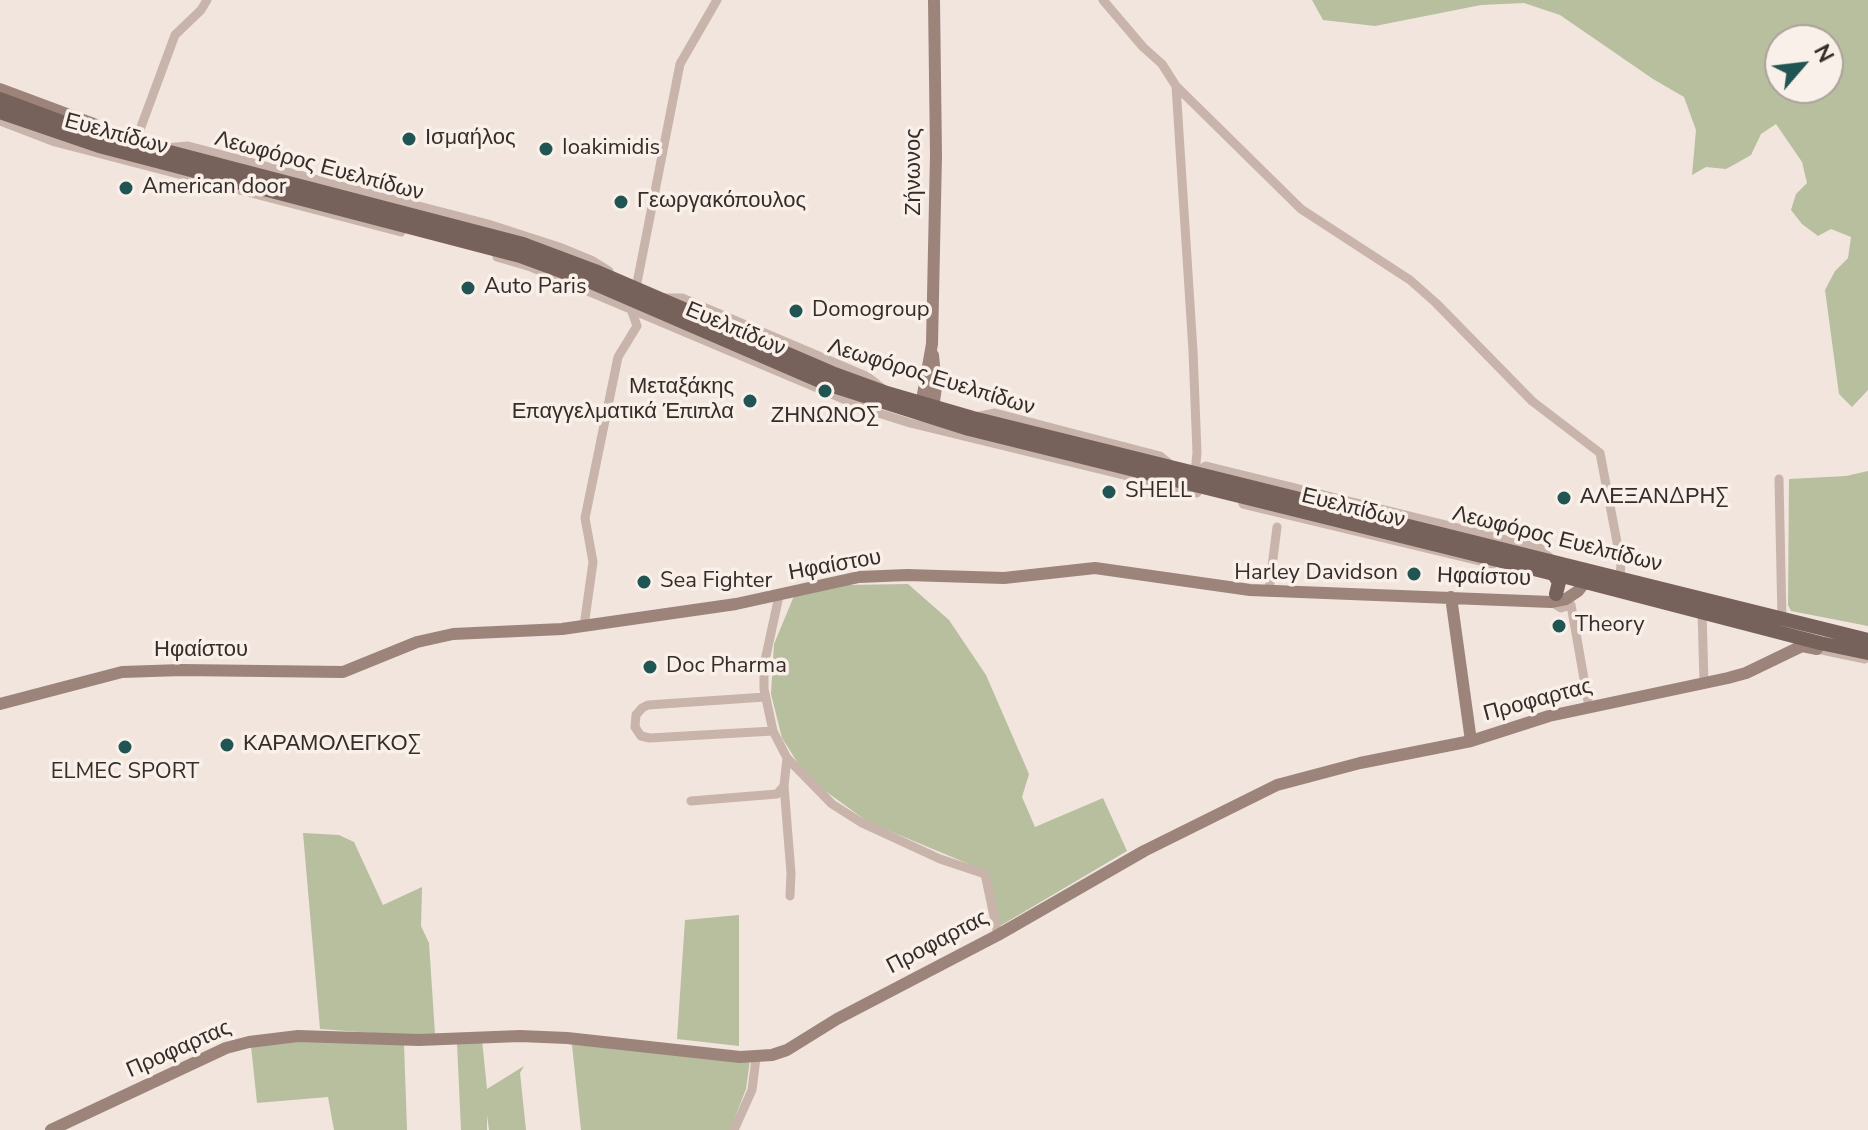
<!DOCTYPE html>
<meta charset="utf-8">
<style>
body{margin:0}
#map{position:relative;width:1868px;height:1130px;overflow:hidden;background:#f1e5dd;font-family:"Nunito Sans",sans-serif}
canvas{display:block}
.north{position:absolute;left:1764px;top:24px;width:80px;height:80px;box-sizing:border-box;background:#f9f0e9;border:2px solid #aba29c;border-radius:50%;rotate:62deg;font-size:22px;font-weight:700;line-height:32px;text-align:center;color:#362c29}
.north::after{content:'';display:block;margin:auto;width:28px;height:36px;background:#215553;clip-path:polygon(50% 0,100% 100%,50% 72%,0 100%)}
</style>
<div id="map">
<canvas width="1868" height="1130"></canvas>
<div class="north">N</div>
</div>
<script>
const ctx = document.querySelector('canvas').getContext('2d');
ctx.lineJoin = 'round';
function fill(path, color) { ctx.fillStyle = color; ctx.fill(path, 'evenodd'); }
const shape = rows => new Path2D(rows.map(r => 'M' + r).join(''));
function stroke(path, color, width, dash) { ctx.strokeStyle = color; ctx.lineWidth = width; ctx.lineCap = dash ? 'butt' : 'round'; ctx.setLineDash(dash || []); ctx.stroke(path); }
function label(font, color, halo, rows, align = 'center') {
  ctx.font = font + ' "Nunito Sans",sans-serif'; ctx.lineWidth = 7; ctx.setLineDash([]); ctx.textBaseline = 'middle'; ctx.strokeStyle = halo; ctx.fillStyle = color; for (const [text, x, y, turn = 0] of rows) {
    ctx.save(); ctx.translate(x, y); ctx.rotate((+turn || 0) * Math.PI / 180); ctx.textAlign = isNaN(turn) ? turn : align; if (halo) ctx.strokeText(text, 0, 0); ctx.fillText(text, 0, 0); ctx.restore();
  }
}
const green = shape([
 [1312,0,1868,0,1868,390,1852,407,1839,394,1825,290,1835,271,1848,258,1851,237,1831,229,1818,236,1802,224,1791,210,1796,194,1807,183,1802,162,1776,124,1761,134,1751,155,1737,163,1726,169,1706,167,1692,175,1696,130,1684,97,1653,79,1560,15,1524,3,1481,5,1375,26,1323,20],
 [1780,40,1828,40,1828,88,1780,88],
 [1868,471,1868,626,1791,611,1788,605,1789,479,1846,476],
 [908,584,949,620,986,675,1029,774,1022,797,1035,827,1103,798,1127,851,1000,926,988,872,868,822,824,790,801,768,782,738,771,694,774,644,794,596,847,585],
 [303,833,339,835,354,842,383,905,422,887,421,926,429,943,435,1034,413,1036,320,1029],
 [739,915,739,1046,677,1039,685,920],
 [297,1039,404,1044,407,1130,334,1130,328,1097,257,1103,251,1046],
 [482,1040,487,1089,524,1066,520,1073,526,1130,489,1130,487,1115,487,1130,461,1130,457,1043],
 [567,1041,750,1060,746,1089,730,1130,581,1130,572,1045]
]);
const street = shape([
 [1103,0,1143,47,1162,64,1176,86,1301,209,1410,280,1436,303,1532,401,1600,453,1621,563,1620,578],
 [1176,86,1193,351,1197,453,1195,472],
 [0,121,55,142,401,232],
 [135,143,175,35,201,10,207,0],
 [164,148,188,146,488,224,559,247,593,261,609,271],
 [497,257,531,267,872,411,910,423,1197,493],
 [632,286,636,288,680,64,717,0],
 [664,298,682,298,868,377,882,388],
 [975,417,995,413,1160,456,1171,465],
 [1195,472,1206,466,1540,548,1553,561],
 [1779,479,1782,620],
 [1243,504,1493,564],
 [1269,590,1277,527],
 [779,596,764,665,764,689,773,731,787,758,832,804,862,823,940,859,985,874,998,935],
 [1551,602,1561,608,1571,605,1589,707],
 [1702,611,1704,683],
 [584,626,593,562,585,518,618,357,637,326,631,309],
 [1817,649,1865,659],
 [765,697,648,705,642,708,636,715,635,727,641,736,650,738,773,731],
 [784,786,791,873,790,896],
 [691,801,777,794,784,786,787,758],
 [734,1130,752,1090,756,1058]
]);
const secondary = shape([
 [0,89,94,124,97,128],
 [920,411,932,344,936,155,934,0],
 [932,416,936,387,933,355],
 [1451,597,1471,741],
 [0,704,122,672,182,670,343,672,417,642,453,634,562,629,736,604,859,577,907,575,1004,578,1095,568,1250,590,1551,602,1566,599,1578,591,1585,582,1586,573],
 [51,1130,226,1048,249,1042,298,1036,419,1040,520,1036,567,1038,740,1057,772,1055,787,1050,837,1019,998,935,1144,851,1277,785,1360,763,1471,741,1549,716,1728,678,1746,673,1802,646,1817,649]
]);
const primary = shape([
 [0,99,62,122,135,143,523,244,595,271,832,373,887,393,973,418,1868,640],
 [0,112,99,146,520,256,591,282,827,384,969,429,1562,576,1820,643,1868,653],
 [1553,573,1559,582,1556,594]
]);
const markers = [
 [409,139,8,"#215553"],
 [546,149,8,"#215553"],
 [126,188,8,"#215553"],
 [621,202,8,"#215553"],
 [468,288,8,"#215553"],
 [796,311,8,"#215553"],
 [825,391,8,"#215553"],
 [750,401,8,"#215553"],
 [1109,492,8,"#215553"],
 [1564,498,8,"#215553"],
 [1414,574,8,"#215553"],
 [644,582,8,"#215553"],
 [1559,626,8,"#215553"],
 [650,667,8,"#215553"],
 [227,745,8,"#215553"],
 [125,747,8,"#215553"]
];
const streetNames = [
 ["Ευελπίδων",116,135,15],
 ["Λεωφόρος Ευελπίδων",319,167,15],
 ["Ζήνωνος",915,172,-90],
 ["Ευελπίδων",735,330,23],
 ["Λεωφόρος Ευελπίδων",931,378,17],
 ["Ευελπίδων",1353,509,14],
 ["Λεωφόρος Ευελπίδων",1557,540,14],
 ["Ηφαίστου",835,566,-10],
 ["Ηφαίστου",1484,578,2],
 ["Ηφαίστου",201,651],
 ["Προφαρτας",1538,701,-15],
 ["Προφαρτας",938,943,-28],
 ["Προφαρτας",179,1050,-24]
];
const poiNames = [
 ["Ισμαήλος",425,139],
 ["Ioakimidis",562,149],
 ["American door",142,188],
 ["Γεωργακόπουλος",637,202],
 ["Auto Paris",484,288],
 ["Domogroup",812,311],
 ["Μεταξάκης",734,388,"right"],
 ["Επαγγελματικά Έπιπλα",734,413,"right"],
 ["ΖΗΝΩΝΟΣ",825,417,"center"],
 ["SHELL",1125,492],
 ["ΑΛΕΞΑΝΔΡΗΣ",1580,498],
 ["Harley Davidson",1398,574,"right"],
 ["Sea Fighter",660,582],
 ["Theory",1575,626],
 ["Doc Pharma",666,667],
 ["ΚΑΡΑΜΟΛΕΓΚΟΣ",243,745],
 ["ELMEC SPORT",125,773,"center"]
];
fill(green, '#b7bf9e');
stroke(street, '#c8b4aa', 9);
stroke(secondary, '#9c847b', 12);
stroke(primary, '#77615b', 14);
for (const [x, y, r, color] of markers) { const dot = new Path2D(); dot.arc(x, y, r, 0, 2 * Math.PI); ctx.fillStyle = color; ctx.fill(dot); stroke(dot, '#f9f0e9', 3); }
label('22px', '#362c29', '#f9f0e9', streetNames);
label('22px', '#362c29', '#f9f0e9', poiNames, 'left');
</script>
